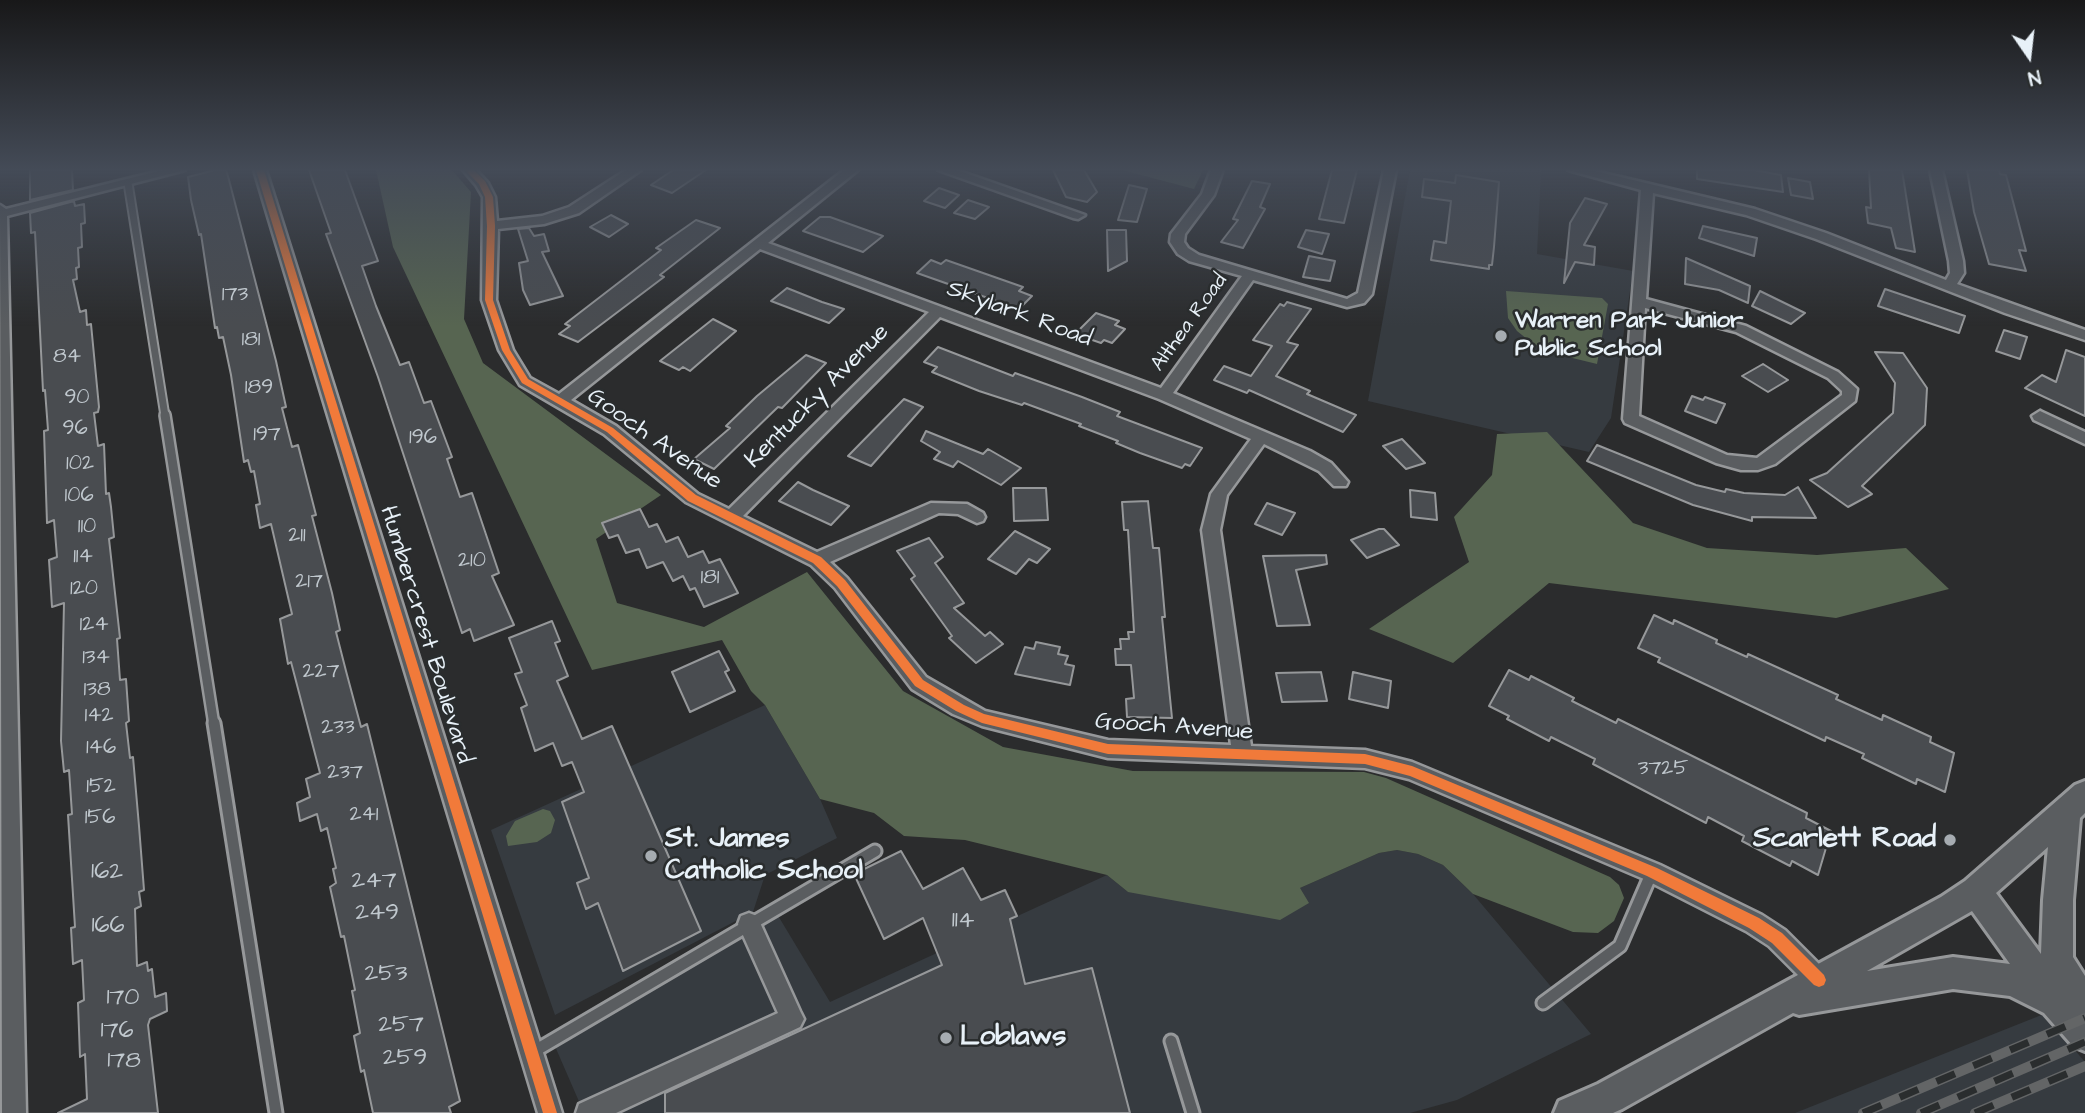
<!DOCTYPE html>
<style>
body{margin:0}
#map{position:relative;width:2085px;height:1113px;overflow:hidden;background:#2b2c2d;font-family:"Architects Daughter",sans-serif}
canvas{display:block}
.north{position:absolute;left:1994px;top:21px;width:70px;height:70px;-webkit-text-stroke:5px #2a2d2e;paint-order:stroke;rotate:166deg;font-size:19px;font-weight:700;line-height:28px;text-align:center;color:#e8f1f8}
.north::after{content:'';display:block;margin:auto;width:24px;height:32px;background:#e8f1f8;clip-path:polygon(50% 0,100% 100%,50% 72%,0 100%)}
</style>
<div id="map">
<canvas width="2085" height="1113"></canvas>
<div class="north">N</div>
</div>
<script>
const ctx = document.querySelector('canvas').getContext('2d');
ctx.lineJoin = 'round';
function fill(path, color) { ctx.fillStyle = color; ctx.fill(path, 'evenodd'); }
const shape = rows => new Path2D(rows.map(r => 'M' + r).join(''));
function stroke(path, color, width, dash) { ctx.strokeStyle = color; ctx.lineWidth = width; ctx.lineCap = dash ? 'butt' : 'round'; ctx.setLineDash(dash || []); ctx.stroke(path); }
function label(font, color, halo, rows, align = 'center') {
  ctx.font = font + ' "Architects Daughter",sans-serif'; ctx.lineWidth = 5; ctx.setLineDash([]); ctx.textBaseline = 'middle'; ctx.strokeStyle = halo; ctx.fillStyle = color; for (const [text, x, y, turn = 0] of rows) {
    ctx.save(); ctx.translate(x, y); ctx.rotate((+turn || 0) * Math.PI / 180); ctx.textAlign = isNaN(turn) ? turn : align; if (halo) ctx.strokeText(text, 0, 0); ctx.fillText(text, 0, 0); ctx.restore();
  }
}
const built = shape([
 [1410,170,1541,170,1537,254,1633,271,1611,418,1589,452,1368,401],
 [765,705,820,799,837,838,765,875,753,912,555,1015,491,830],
 [1397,850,1418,854,1443,865,1473,894,1591,1034,1457,1100,1410,1113,584,1113,554,1044,777,914,830,1002,1107,875,1128,892,1300,888,1379,853],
 [2044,1014,2085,1062,2085,1113,1795,1113]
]);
const green = shape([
 [376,170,452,170,471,192,464,319,483,363,661,495,596,539,617,603,704,627,807,572,903,691,1003,747,1133,771,1364,772,1386,778,1610,877,1619,885,1624,898,1614,921,1598,933,1573,932,1473,894,1443,865,1418,854,1397,850,1379,853,1300,888,1309,903,1280,920,1128,892,1107,875,965,840,904,836,874,813,820,799,765,705,751,691,722,640,592,670,393,247],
 [1122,170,1203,170,1194,189],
 [1506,291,1602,298,1608,304,1597,364,1552,353,1532,343,1517,331,1508,318],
 [1547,432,1633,523,1707,548,1817,555,1906,548,1949,589,1836,618,1549,583,1453,663,1369,629,1469,562,1454,517,1492,475,1497,434],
 [543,809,550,811,555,820,551,833,537,842,508,846,506,836,515,821]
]);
const building = shape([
 [30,170,72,170,73,190,30,200,30,170],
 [215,170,226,170,228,176,276,361,286,407,282,408,292,447,298,445,316,515,312,516,332,593,340,630,336,632,346,671,361,727,367,724,460,1101,449,1107,451,1113,373,1113,364,1070,361,1072,354,1036,360,1033,352,991,355,990,344,936,341,937,330,887,336,883,333,869,336,868,327,828,321,831,317,814,300,821,297,803,310,797,306,779,320,773,291,662,288,664,280,619,292,614,271,524,260,528,256,505,260,504,254,471,251,472,248,460,244,462,231,375,223,337,219,338,217,327,215,328,201,234,199,235,191,200,188,177,215,170],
 [309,170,345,170,378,261,362,266,376,306,400,365,409,362,424,403,431,401,452,457,447,459,460,497,472,493,499,573,492,576,514,625,474,641,470,629,462,633,378,377,326,234,331,233,309,170],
 [673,170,706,170,672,193,651,185,673,170],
 [1053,170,1084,170,1097,192,1087,202,1066,197,1053,170],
 [1332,170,1357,170,1344,223,1319,219,1332,170],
 [1697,170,1754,170,1781,175,1783,192,1697,179,1697,170],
 [1869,170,1902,170,1915,252,1896,248,1891,228,1868,223,1866,207,1871,208,1869,170],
 [1967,170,1999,170,2000,174,2006,175,2026,251,2019,250,2026,271,1989,264,1974,212,1967,170],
 [1456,175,1499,182,1494,247,1492,265,1489,265,1489,269,1431,260,1434,241,1446,243,1451,201,1422,197,1424,179,1455,183,1456,175],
 [1788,178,1810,182,1813,199,1791,195,1788,178],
 [1252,181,1270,184,1260,207,1265,209,1243,248,1221,242,1238,220,1233,219,1252,181],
 [1129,185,1147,189,1137,222,1118,220,1129,185],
 [939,188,959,195,945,208,924,201,939,188],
 [1585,198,1607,204,1584,245,1595,247,1594,265,1575,262,1564,283,1570,223,1585,198],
 [968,200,989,207,975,219,954,213,968,200],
 [74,201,75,206,84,204,85,223,81,224,82,247,78,248,79,267,76,268,77,279,73,280,80,312,86,310,87,325,91,324,99,407,98,412,94,413,98,446,104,444,106,494,109,493,111,507,114,537,109,539,120,638,117,639,120,680,126,679,129,721,126,723,130,758,133,757,139,826,144,890,139,892,141,906,135,909,137,966,147,962,148,971,152,969,155,997,166,993,167,1011,150,1019,148,1025,158,1113,58,1113,87,1099,85,1054,80,1057,78,1003,84,1000,82,960,73,964,71,928,75,927,68,815,72,814,69,770,64,772,61,741,64,603,52,607,49,560,57,557,54,520,47,523,44,431,48,430,45,390,43,391,35,232,31,233,30,213,74,201],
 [611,215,628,224,609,237,590,227,611,215],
 [820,217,830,217,883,236,863,252,803,231,820,217],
 [696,220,720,228,660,275,664,277,578,342,559,334,570,326,565,324,661,250,656,248,696,220],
 [1703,226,1757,238,1754,256,1699,238,1703,226],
 [529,228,534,236,544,234,549,251,542,252,563,296,530,305,523,290,519,263,528,261,518,229,529,228],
 [1107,230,1126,230,1127,261,1108,271,1107,230],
 [1306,230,1329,234,1322,254,1298,247,1306,230],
 [1309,256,1335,261,1330,281,1303,277,1309,256],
 [1686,258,1750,286,1748,303,1719,290,1685,284,1686,258],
 [931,260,941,264,946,260,1023,287,1019,291,1032,296,1019,309,917,273,931,260],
 [787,288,822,302,844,309,829,323,771,301,787,288],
 [1885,289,1965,316,1959,333,1878,306,1885,289],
 [1760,291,1805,313,1791,324,1752,306,1760,291],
 [1287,302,1311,309,1287,342,1298,345,1276,376,1310,391,1307,394,1356,415,1343,432,1249,390,1247,393,1214,380,1224,366,1251,376,1272,346,1253,340,1280,304,1284,306,1287,302],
 [1096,313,1119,321,1115,325,1125,329,1112,343,1104,340,1101,343,1075,334,1096,313],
 [713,319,736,331,690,371,683,367,679,370,660,361,713,319],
 [2004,330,2027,337,2020,359,1996,351,2004,330],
 [938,347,1013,376,1015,373,1082,397,1120,412,1117,416,1202,448,1190,466,1185,464,1182,468,1140,453,1116,443,1118,441,1079,426,1081,424,1024,403,1022,405,979,391,932,372,937,367,924,362,938,347],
 [2066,350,2085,357,2085,416,2025,388,2042,375,2056,382,2066,350],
 [1875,352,1903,353,1927,388,1925,425,1862,486,1872,494,1848,507,1810,480,1827,473,1893,413,1895,383,1875,352],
 [806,355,826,363,782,408,778,407,714,469,694,459,730,428,726,426,757,396,806,355],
 [1763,364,1788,380,1768,392,1742,376,1763,364],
 [1692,396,1703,400,1705,397,1725,404,1716,423,1685,411,1692,396],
 [904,399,923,407,871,466,848,456,904,399],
 [926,431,983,454,988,449,1021,468,1001,485,958,461,953,467,934,459,940,452,921,441,926,431],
 [1402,439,1425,463,1406,469,1383,446,1402,439],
 [1597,445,1696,485,1725,492,1726,489,1744,493,1785,495,1798,487,1816,518,1752,517,1752,521,1693,505,1587,461,1597,445],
 [798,482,813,490,849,506,831,525,779,501,798,482],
 [1013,488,1046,488,1048,520,1014,521,1013,488],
 [1410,490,1435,493,1437,520,1411,517,1410,490],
 [1148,501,1153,548,1159,548,1165,617,1162,617,1172,718,1127,717,1126,699,1134,698,1131,665,1116,665,1115,649,1121,649,1120,639,1129,639,1128,632,1134,632,1128,530,1124,530,1122,502,1148,501],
 [1267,503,1295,513,1282,535,1255,524,1267,503],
 [640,509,649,527,657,524,666,542,678,537,688,557,703,551,709,563,720,559,738,593,704,607,695,588,690,590,683,576,673,581,663,562,647,568,639,549,626,553,618,535,609,538,602,523,640,509],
 [1379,529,1384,529,1399,545,1367,558,1351,540,1379,529],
 [1015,531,1050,549,1037,563,1029,559,1016,574,988,559,1015,531],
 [929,538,943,557,935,563,964,603,954,608,985,636,990,632,1003,644,976,663,949,638,952,636,911,579,915,576,897,551,929,538],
 [1326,555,1327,564,1296,570,1310,625,1277,626,1263,556,1326,555],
 [1654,615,1673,624,1674,620,1717,640,1716,643,1747,657,1748,654,1838,695,1836,699,1882,720,1883,715,1931,737,1930,742,1954,753,1945,792,1917,779,1916,784,1862,758,1864,754,1826,737,1825,741,1658,662,1660,658,1638,648,1654,615],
 [552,621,560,641,555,643,568,676,557,681,582,739,612,726,701,931,623,971,598,903,586,909,577,883,589,878,562,802,584,792,572,762,562,766,553,743,535,751,521,708,527,705,515,674,522,672,509,638,552,621],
 [1036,642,1060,647,1058,654,1068,656,1065,664,1074,666,1070,685,1015,674,1025,647,1034,649,1036,642],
 [719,651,729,670,725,672,735,691,690,712,672,672,719,651],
 [1509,670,1529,680,1531,676,1574,698,1572,701,1616,723,1618,719,1807,813,1806,818,1831,831,1818,875,1792,861,1790,866,1742,841,1744,836,1708,817,1706,823,1593,764,1595,759,1551,737,1549,741,1507,719,1509,716,1489,706,1509,670],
 [1321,672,1327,701,1282,702,1276,673,1321,672],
 [1353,672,1391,681,1388,708,1349,699,1353,672],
 [901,851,923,889,963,868,981,900,1005,890,1017,916,1010,919,1025,984,1092,968,1130,1113,665,1113,665,1093,942,965,923,918,884,939,854,874,901,851]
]);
const serviceFar2 = shape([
 [128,183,165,416]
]);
const serviceFar1 = shape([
 [165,415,214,725]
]);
const service = shape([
 [214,723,276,1113],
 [1543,1003,1620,946,1652,872],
 [1171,1041,1193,1113],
 [533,1052,875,851]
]);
const minor = shape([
 [163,170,185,170,7,216,26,1113,2,1113,0,205,6,209,163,170],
 [254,170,266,170,562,1113,538,1113,254,170],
 [463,170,476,170,488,183,495,197,497,221,542,216,569,207,626,170,641,170,579,213,544,224,498,229,496,300,513,350,530,378,559,394,844,170,858,170,768,243,1161,388,1242,276,1189,261,1178,254,1170,242,1171,234,1202,194,1211,170,1223,170,1214,195,1185,234,1184,242,1188,248,1199,255,1347,299,1358,293,1384,170,1396,170,1372,294,1364,303,1347,307,1253,280,1173,393,1310,451,1331,463,1348,482,1346,486,1334,486,1319,471,1264,444,1227,495,1220,530,1251,746,1365,750,1412,762,1660,865,1762,915,1785,930,1827,972,1831,980,1827,988,1819,991,1811,988,1769,946,1746,931,1644,879,1409,779,1365,768,1108,758,982,726,953,714,912,689,835,588,811,565,686,502,604,434,520,385,499,350,482,300,483,197,476,185,463,170],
 [760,249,929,312,729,509,698,494,616,426,571,400,760,249],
 [940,317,1159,399,1251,439,1211,494,1202,530,1231,745,1108,740,985,711,926,677,847,578,830,562,939,513,958,514,977,523,983,521,985,517,983,513,967,504,931,503,817,552,743,516,940,317],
 [938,170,957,170,1085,215,1078,219,1073,218,938,170],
 [1568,170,1591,170,1755,209,1826,233,1946,280,1950,273,1949,261,1930,170,1942,170,1963,261,1964,273,1957,284,2085,330,2085,340,2005,313,1816,239,1746,215,1653,193,1646,299,1746,326,1838,372,1857,389,1855,401,1775,464,1758,470,1741,470,1716,463,1625,423,1623,419,1641,190,1568,170],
 [1645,308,1736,332,1828,378,1842,391,1842,395,1757,458,1727,455,1639,416,1645,308],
 [2040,411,2085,432,2085,444,2034,420,2032,416,2040,411],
 [749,913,757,916,800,1011,804,1019,800,1027,616,1113,576,1113,579,1104,778,1013,738,924,741,916,749,913]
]);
const secondary = shape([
 [2085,781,2085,813,2080,818,2073,900,2073,957,2085,976,2085,1051,2073,1046,2044,1013,2010,996,1953,989,1799,1015,1793,1013,1622,1109,1613,1113,1554,1113,1559,1101,1598,1084,1941,897,1965,881,2075,785,2085,781],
 [2048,847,2043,900,2041,954,1996,893,2048,847],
 [1972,911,2010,964,1953,957,1867,971,1972,911]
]);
const rail = shape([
 [1863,1113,2085,1018],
 [1921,1113,2085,1042],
 [1975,1113,2085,1066]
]);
const cycleway = shape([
 [256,170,264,170,557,1113,543,1113,256,170],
 [465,170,474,170,485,181,493,197,495,226,493,300,510,350,528,379,613,428,696,495,821,557,845,580,923,680,964,705,984,714,1108,744,1365,754,1412,766,1657,868,1759,918,1782,933,1824,975,1826,980,1824,985,1819,987,1814,985,1772,943,1749,928,1647,876,1410,776,1365,764,1108,754,982,723,956,711,915,686,837,586,813,563,688,501,607,432,522,383,502,350,485,300,487,226,485,197,479,184,465,170]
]);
const markers = [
 [1501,336,7,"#a6acb1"],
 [1950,840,7,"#a6acb1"],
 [651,856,7,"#a6acb1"],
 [946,1038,7,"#a6acb1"]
];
const numberNames = [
 ["173",235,296],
 ["181",251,341],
 ["84",67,358],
 ["189",259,389],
 ["90",77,399],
 ["96",75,430],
 ["197",267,436],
 ["196",423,439],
 ["102",80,465],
 ["106",79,497],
 ["110",87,528],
 ["211",297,537],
 ["114",83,558],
 ["210",472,562],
 ["181",710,579],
 ["217",309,583],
 ["120",84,590],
 ["124",94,626],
 ["134",96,659],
 ["227",321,673],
 ["138",97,691],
 ["142",99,717],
 ["233",338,729],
 ["146",101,749],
 ["3725",1663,770],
 ["237",345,774],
 ["152",101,788],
 ["241",364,816],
 ["156",100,819]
];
const farStreetnames = [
 ["Althea Road",1190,323,-54]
];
const streetNames = [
 ["Skylark Road",1019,315,20],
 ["Kentucky Avenue",818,397,-45],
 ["Gooch Avenue",654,440,35],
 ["Humbercrest Boulevard",425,635,73],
 ["Gooch Avenue",1174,728,4]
];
const poiNames = [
 ["Warren Park Junior",1515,322],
 ["Public School",1515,350]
];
const nearNumbernames = [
 ["162",107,873],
 ["247",374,882],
 ["249",377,914],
 ["114",963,922],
 ["166",108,927],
 ["253",386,975],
 ["170",123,999],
 ["257",401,1026],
 ["176",117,1032],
 ["259",405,1059],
 ["178",124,1062]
];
const nearPoinames = [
 ["St. James",665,840],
 ["Catholic School",665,872],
 ["Scarlett Road",1936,840,"right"],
 ["Loblaws",960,1038]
];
fill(built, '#363b40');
fill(green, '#576551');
fill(building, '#494c50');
stroke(building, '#96989a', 2);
stroke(serviceFar2, '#96989a', 11);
stroke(serviceFar1, '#96989a', 14);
stroke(service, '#96989a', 17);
stroke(minor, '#96989a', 5);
stroke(secondary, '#96989a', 6);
stroke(serviceFar2, '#5a5d60', 7);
stroke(serviceFar1, '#5a5d60', 9);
stroke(service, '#5a5d60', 11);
fill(minor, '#5a5d60');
fill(secondary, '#5a5d60');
stroke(rail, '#636566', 10);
stroke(rail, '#2a2d2e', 7, [20]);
fill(cycleway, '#f17a3a');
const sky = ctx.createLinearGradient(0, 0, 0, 326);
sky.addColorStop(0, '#181819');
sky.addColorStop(0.52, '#444b57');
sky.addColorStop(1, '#444b5700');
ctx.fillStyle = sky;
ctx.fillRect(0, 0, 2085, 326);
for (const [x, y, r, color] of markers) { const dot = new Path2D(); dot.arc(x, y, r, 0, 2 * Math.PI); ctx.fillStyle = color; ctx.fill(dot); stroke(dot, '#2a2d2e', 2.5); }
label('21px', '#c0c8ce', null, numberNames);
label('21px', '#e8f1f8', '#2a2d2e', farStreetnames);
label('24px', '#e8f1f8', '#2a2d2e', streetNames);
label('bold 24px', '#e8f1f8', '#2a2d2e', poiNames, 'left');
label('24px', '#c0c8ce', null, nearNumbernames);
label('bold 28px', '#e8f1f8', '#2a2d2e', nearPoinames, 'left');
</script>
